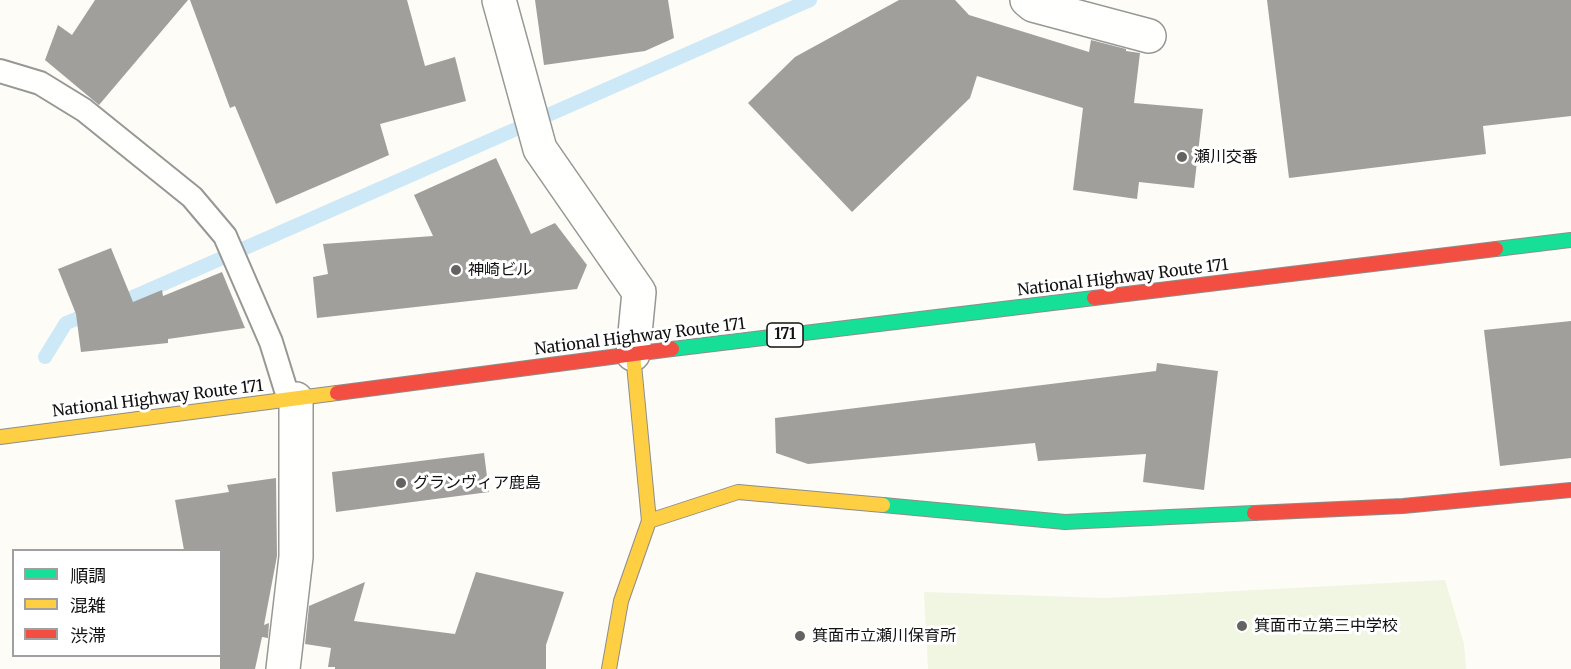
<!DOCTYPE html>
<meta charset="utf-8">
<style>
body{margin:0}
#map{position:relative;width:1571px;height:669px;overflow:hidden;background:#fdfcf7;font-family:Merriweather,"Noto Sans JP",serif}
canvas{display:block}
.legend{position:absolute;left:12px;top:549px;width:210px;height:108px;box-sizing:border-box;background:#fff;border:2px solid #a0a0a0;margin:0;padding:8px 10px;list-style:none;font-size:18px;color:#111}
.legend li{display:flex;align-items:center;gap:12px;height:30px}
.legend b{width:30px;border:2px solid #a0a0a0}
</style>
<div id="map">
<canvas width="1571" height="669"></canvas>
<ul class="legend">
<li><b style="height:8px;background:#16e098"></b>順調</li>
<li><b style="height:8px;background:#ffcf43"></b>混雑</li>
<li><b style="height:8px;background:#f24e42"></b>渋滞</li>
</ul>
</div>
<script>
const ctx = document.querySelector('canvas').getContext('2d');
ctx.lineJoin = 'round';
function fill(path, color) { ctx.fillStyle = color; ctx.fill(path, 'evenodd'); }
const shape = rows => new Path2D(rows.map(r => 'M' + r).join(''));
function stroke(path, color, width, dash) { ctx.strokeStyle = color; ctx.lineWidth = width; ctx.lineCap = dash ? 'butt' : 'round'; ctx.setLineDash(dash || []); ctx.stroke(path); }
function label(font, color, halo, rows, align = 'center') {
  ctx.font = font + ' Merriweather,"Noto Sans JP",serif'; ctx.lineWidth = 6; ctx.setLineDash([]); ctx.textBaseline = 'middle'; ctx.strokeStyle = halo; ctx.fillStyle = color; for (const [text, x, y, turn = 0] of rows) {
    ctx.save(); ctx.translate(x, y); ctx.rotate((+turn || 0) * Math.PI / 180); ctx.textAlign = isNaN(turn) ? turn : align; if (halo) ctx.strokeText(text, 0, 0); ctx.fillText(text, 0, 0); ctx.restore();
  }
}
const pitch = shape([
 [1445,580,1464,644,1466,669,928,669,924,592,1105,598]
]);
const stream = shape([
 [115,305,810,0],
 [45,357,66,323,94,312]
]);
const building = shape([
 [95,0,188,0,99,105,45,60,58,25,72,35],
 [190,0,407,0,425,66,455,57,466,101,380,124,389,155,276,204,235,106,230,108],
 [535,0,668,0,674,38,645,51,544,65],
 [899,0,955,0,969,15,1089,52,1091,40,1126,49,1126,51,1140,53,1134,103,1203,109,1194,188,1139,182,1137,199,1073,190,1083,108,977,76,970,98,852,212,748,103,795,57],
 [1267,0,1571,0,1571,116,1483,126,1486,154,1289,178],
 [496,158,531,234,555,223,587,265,577,289,317,318,313,277,328,274,323,244,433,236,414,195],
 [111,248,133,302,162,290,163,296,222,272,245,328,168,339,168,343,81,352,76,314,58,269],
 [1571,321,1571,458,1500,466,1484,330],
 [1157,363,1218,371,1204,490,1143,482,1146,454,1038,461,1035,443,808,464,776,453,775,418,1156,371],
 [484,453,489,492,336,512,332,472],
 [276,478,277,556,264,625,269,623,268,638,262,637,255,669,220,669,220,550,184,550,175,500,229,492,227,485],
 [476,572,564,592,546,645,546,669,335,669,335,667,328,667,331,648,305,644,309,606,365,582,354,621,455,634]
]);
const lane = shape([
 [0,71,40,83,84,110,192,197,225,236,271,342,289,400]
]);
const street = shape([
 [499,0,540,149,639,292,633,354],
 [1027,0,1033,5,1149,36],
 [283,669,296,557,296,399]
]);
const fast = shape([
 [1496,249,1571,240],
 [672,349,1094,298],
 [883,505,1065,522,1254,513]
]);
const slow = shape([
 [0,437,337,393],
 [649,521,738,492,883,505],
 [609,669,621,601,649,521,633,354]
]);
const jam = shape([
 [1094,298,1496,249],
 [337,393,672,349],
 [1254,513,1403,506,1571,490]
]);
const markers = [
 [1182,157,6,"#646362"],
 [456,270,6,"#646362"],
 [401,483,6,"#646362"],
 [1242,626,6,"#646362"],
 [800,636,6,"#646362"]
];
const shields = [
 [785,335,36]
];
const shieldNames = [
 ["171",785,335]
];
const poiNames = [
 ["瀬川交番",1194,157],
 ["神崎ビル",468,270],
 ["グランヴィア鹿島",413,483],
 ["箕面市立第三中学校",1254,626],
 ["箕面市立瀬川保育所",812,636]
];
const streetNames = [
 ["National Highway Route 171",1123,278,-7],
 ["National Highway Route 171",640,337,-7],
 ["National Highway Route 171",158,399,-7]
];
fill(pitch, '#f0f6e1');
stroke(stream, '#cde8f7', 14);
fill(building, '#a19f9c');
stroke(lane, '#979795', 26);
stroke(street, '#979795', 36);
stroke(fast, '#8e8d8b', 16);
stroke(slow, '#8e8d8b', 16);
stroke(jam, '#8e8d8b', 16);
stroke(lane, '#fffffe', 22);
stroke(street, '#fffffe', 33);
stroke(fast, '#16e098', 14);
stroke(slow, '#ffcf43', 14);
stroke(jam, '#f24e42', 14);
for (const [x, y, r, color] of markers) { const dot = new Path2D(); dot.arc(x, y, r, 0, 2 * Math.PI); ctx.fillStyle = color; ctx.fill(dot); stroke(dot, '#fff', 2); }
for (const [x, y, w] of shields) { const box = new Path2D(); box.roundRect(x - w / 2, y - 12, w, 24, 4.5); ctx.fillStyle = '#fff'; ctx.fill(box); stroke(box, '#111', 1.5); }
label('bold 15px', '#111', null, shieldNames);
label('16px', '#111', '#fff', poiNames, 'left');
label('16px', '#111', '#fff', streetNames);
</script>
